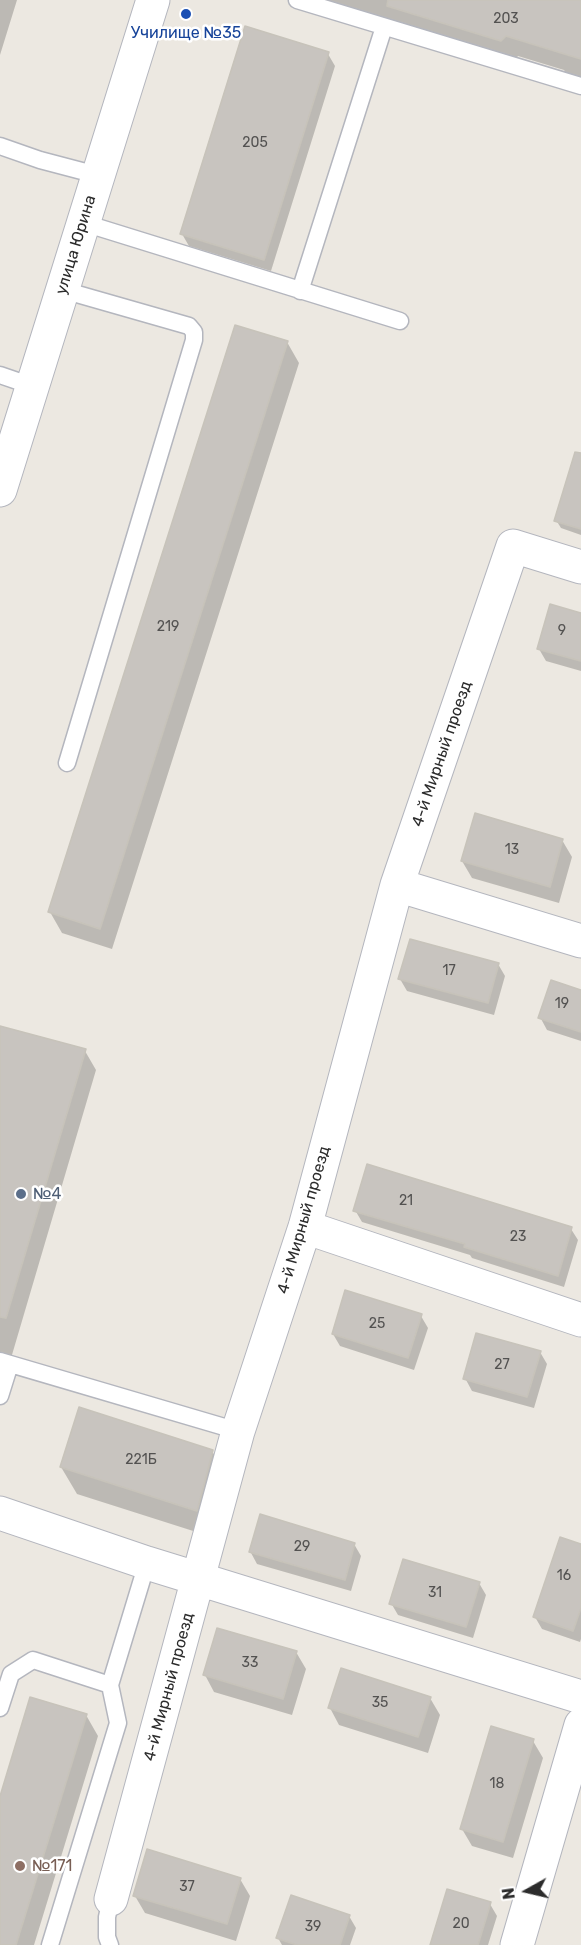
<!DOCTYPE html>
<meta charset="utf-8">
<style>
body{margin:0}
#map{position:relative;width:581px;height:1945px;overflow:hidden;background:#ece8e1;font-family:Rubik,sans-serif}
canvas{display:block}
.north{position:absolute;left:497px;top:1861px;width:60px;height:60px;-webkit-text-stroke:4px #fff;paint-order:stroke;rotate:262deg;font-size:16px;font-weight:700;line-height:24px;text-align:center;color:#2c2c2c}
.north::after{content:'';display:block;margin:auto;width:21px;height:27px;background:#2c2c2c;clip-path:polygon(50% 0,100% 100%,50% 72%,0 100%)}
</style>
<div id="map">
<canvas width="581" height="1945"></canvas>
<div class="north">N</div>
</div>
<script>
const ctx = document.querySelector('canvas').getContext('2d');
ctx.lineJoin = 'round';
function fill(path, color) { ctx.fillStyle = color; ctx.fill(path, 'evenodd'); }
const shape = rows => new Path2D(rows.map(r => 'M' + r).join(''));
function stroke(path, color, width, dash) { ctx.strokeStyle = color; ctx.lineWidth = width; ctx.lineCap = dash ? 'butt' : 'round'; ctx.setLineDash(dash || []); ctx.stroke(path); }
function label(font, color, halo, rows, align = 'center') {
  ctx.font = font + ' Rubik,sans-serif'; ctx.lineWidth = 5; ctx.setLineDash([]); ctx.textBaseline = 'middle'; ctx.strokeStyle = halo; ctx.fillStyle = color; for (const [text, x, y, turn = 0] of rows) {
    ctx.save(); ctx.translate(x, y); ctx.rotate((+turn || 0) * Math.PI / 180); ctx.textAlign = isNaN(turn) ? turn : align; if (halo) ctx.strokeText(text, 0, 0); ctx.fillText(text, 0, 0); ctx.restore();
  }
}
const shadow = shape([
 [0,0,17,0,0,55],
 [316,0,581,0,581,84,571,81,564,70,518,56,514,61],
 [328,54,335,66,271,271,189,246,182,234],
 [287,342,299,363,112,949,62,933,50,912],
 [581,476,581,535,561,528,556,520],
 [581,615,581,671,546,661,539,649],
 [562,840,572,857,559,903,472,878,462,861],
 [498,964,505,976,494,1015,407,991,400,979],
 [581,991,581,1041,547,1030,540,1017],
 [0,1028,85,1051,96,1070,9,1365,0,1362],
 [355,1210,571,1229,578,1240,564,1287,472,1258,470,1255,362,1222],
 [421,1316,428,1328,414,1370,340,1346,333,1334],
 [540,1352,547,1364,534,1408,472,1391,465,1378],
 [212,1451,228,1478,212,1537,77,1494,61,1467],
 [354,1544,361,1556,351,1591,257,1564,250,1551],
 [581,1545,581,1639,580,1642,542,1629,535,1617],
 [479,1583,486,1595,473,1638,398,1615,391,1603],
 [296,1652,306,1669,292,1715,214,1692,205,1675],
 [430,1698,440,1715,428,1753,339,1725,330,1708],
 [86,1715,98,1736,34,1945,0,1945,0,1801],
 [533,1741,543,1758,513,1858,472,1846,462,1829],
 [240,1879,250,1896,236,1941,145,1913,135,1896],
 [490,1904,497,1916,488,1945,432,1945],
 [349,1916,356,1928,350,1945,282,1945,278,1938]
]);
const building = shape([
 [388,0,581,0,581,59,506,36,501,41,387,6,388,0],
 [245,26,329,52,264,260,180,234,245,26],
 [235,325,288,341,100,929,48,912,235,325],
 [575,452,581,453,581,529,554,521,575,452],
 [550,604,581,613,581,661,537,649,550,604],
 [475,813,563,839,550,887,461,861,475,813],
 [410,939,499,963,488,1003,398,979,410,939],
 [551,980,581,990,581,1032,538,1018,551,980],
 [0,1026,86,1049,6,1318,0,1317,0,1026],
 [367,1164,572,1227,558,1276,464,1247,465,1244,353,1211,367,1164],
 [345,1290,422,1314,408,1358,332,1334,345,1290],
 [476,1333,541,1351,527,1397,463,1379,476,1333],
 [79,1407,213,1450,197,1511,60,1467,79,1407],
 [260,1514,355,1543,345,1580,249,1552,260,1514],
 [560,1537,581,1544,581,1608,573,1631,533,1617,560,1537],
 [403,1559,480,1582,466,1627,389,1604,403,1559],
 [217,1628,297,1651,283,1699,203,1675,217,1628],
 [341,1668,431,1697,418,1737,328,1708,341,1668],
 [30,1697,87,1714,16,1945,0,1945,0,1796,30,1697],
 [491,1726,534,1739,503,1842,460,1829,491,1726],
 [147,1849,241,1878,227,1924,133,1896,147,1849],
 [447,1889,491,1902,478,1945,430,1945,447,1889],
 [291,1895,350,1915,340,1945,297,1945,276,1938,291,1895]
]);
const lane = shape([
 [297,0,581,86],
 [0,146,40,160,97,175],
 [84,223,400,321],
 [63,290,189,326,194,332,194,340,67,763],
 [300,291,384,27],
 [0,375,32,386],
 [0,1361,238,1431],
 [0,1396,10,1364],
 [0,1708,11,1674,33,1660,110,1685],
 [50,1945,118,1723,110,1685,147,1563],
 [110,1945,107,1937,107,1917,111,1899]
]);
const street = shape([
 [397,885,581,941],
 [305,1227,581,1320],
 [0,1513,147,1563,581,1697],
 [111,1899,238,1431,305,1227,397,885,513,546,581,567],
 [517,1945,581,1725]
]);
const secondary = shape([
 [0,490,153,0]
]);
const markers = [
 [186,14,6,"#1a4fb4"],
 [21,1194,6,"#5c6f8a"],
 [20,1866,6,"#8d6e63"]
];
const numberNames = [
 ["203",506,19],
 ["205",255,143],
 ["219",168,627],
 ["9",562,631],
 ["13",512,850],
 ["17",449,971],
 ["19",562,1004],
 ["21",406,1201],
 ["23",518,1237],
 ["25",377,1324],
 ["27",502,1365],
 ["221Б",141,1460],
 ["29",302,1547],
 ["16",564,1576],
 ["31",435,1593],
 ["33",250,1663],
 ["35",380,1703],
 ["18",497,1784],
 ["37",187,1887],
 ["20",461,1924],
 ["39",313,1927]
];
const transitNames = [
 ["Училище №35",186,33]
];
const streetNames = [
 ["улица Юрина",76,245,-73],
 ["4-й Мирный проезд",442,754,-71],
 ["4-й Мирный проезд",304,1220,-74],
 ["4-й Мирный проезд",169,1687,-75]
];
const serviceNames = [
 ["№4",33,1194]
];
const educationNames = [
 ["№171",32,1866]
];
fill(shadow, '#0003');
fill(building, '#c8c4bf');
stroke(building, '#c7c3ba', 1.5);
stroke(lane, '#b4b6be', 19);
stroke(street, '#b4b6be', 35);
stroke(secondary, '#b4b6be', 35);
stroke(lane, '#fff', 16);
stroke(street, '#fff', 33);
stroke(secondary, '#fff', 33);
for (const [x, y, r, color] of markers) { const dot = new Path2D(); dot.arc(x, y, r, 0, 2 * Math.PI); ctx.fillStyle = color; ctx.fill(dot); stroke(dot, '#fff', 2); }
label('14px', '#535251', null, numberNames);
label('16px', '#164399', '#fff', transitNames);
label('16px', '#2c2c2c', '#fff', streetNames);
label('16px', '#4e5e75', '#fff', serviceNames, 'left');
label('16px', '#785e54', '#fff', educationNames, 'left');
</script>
